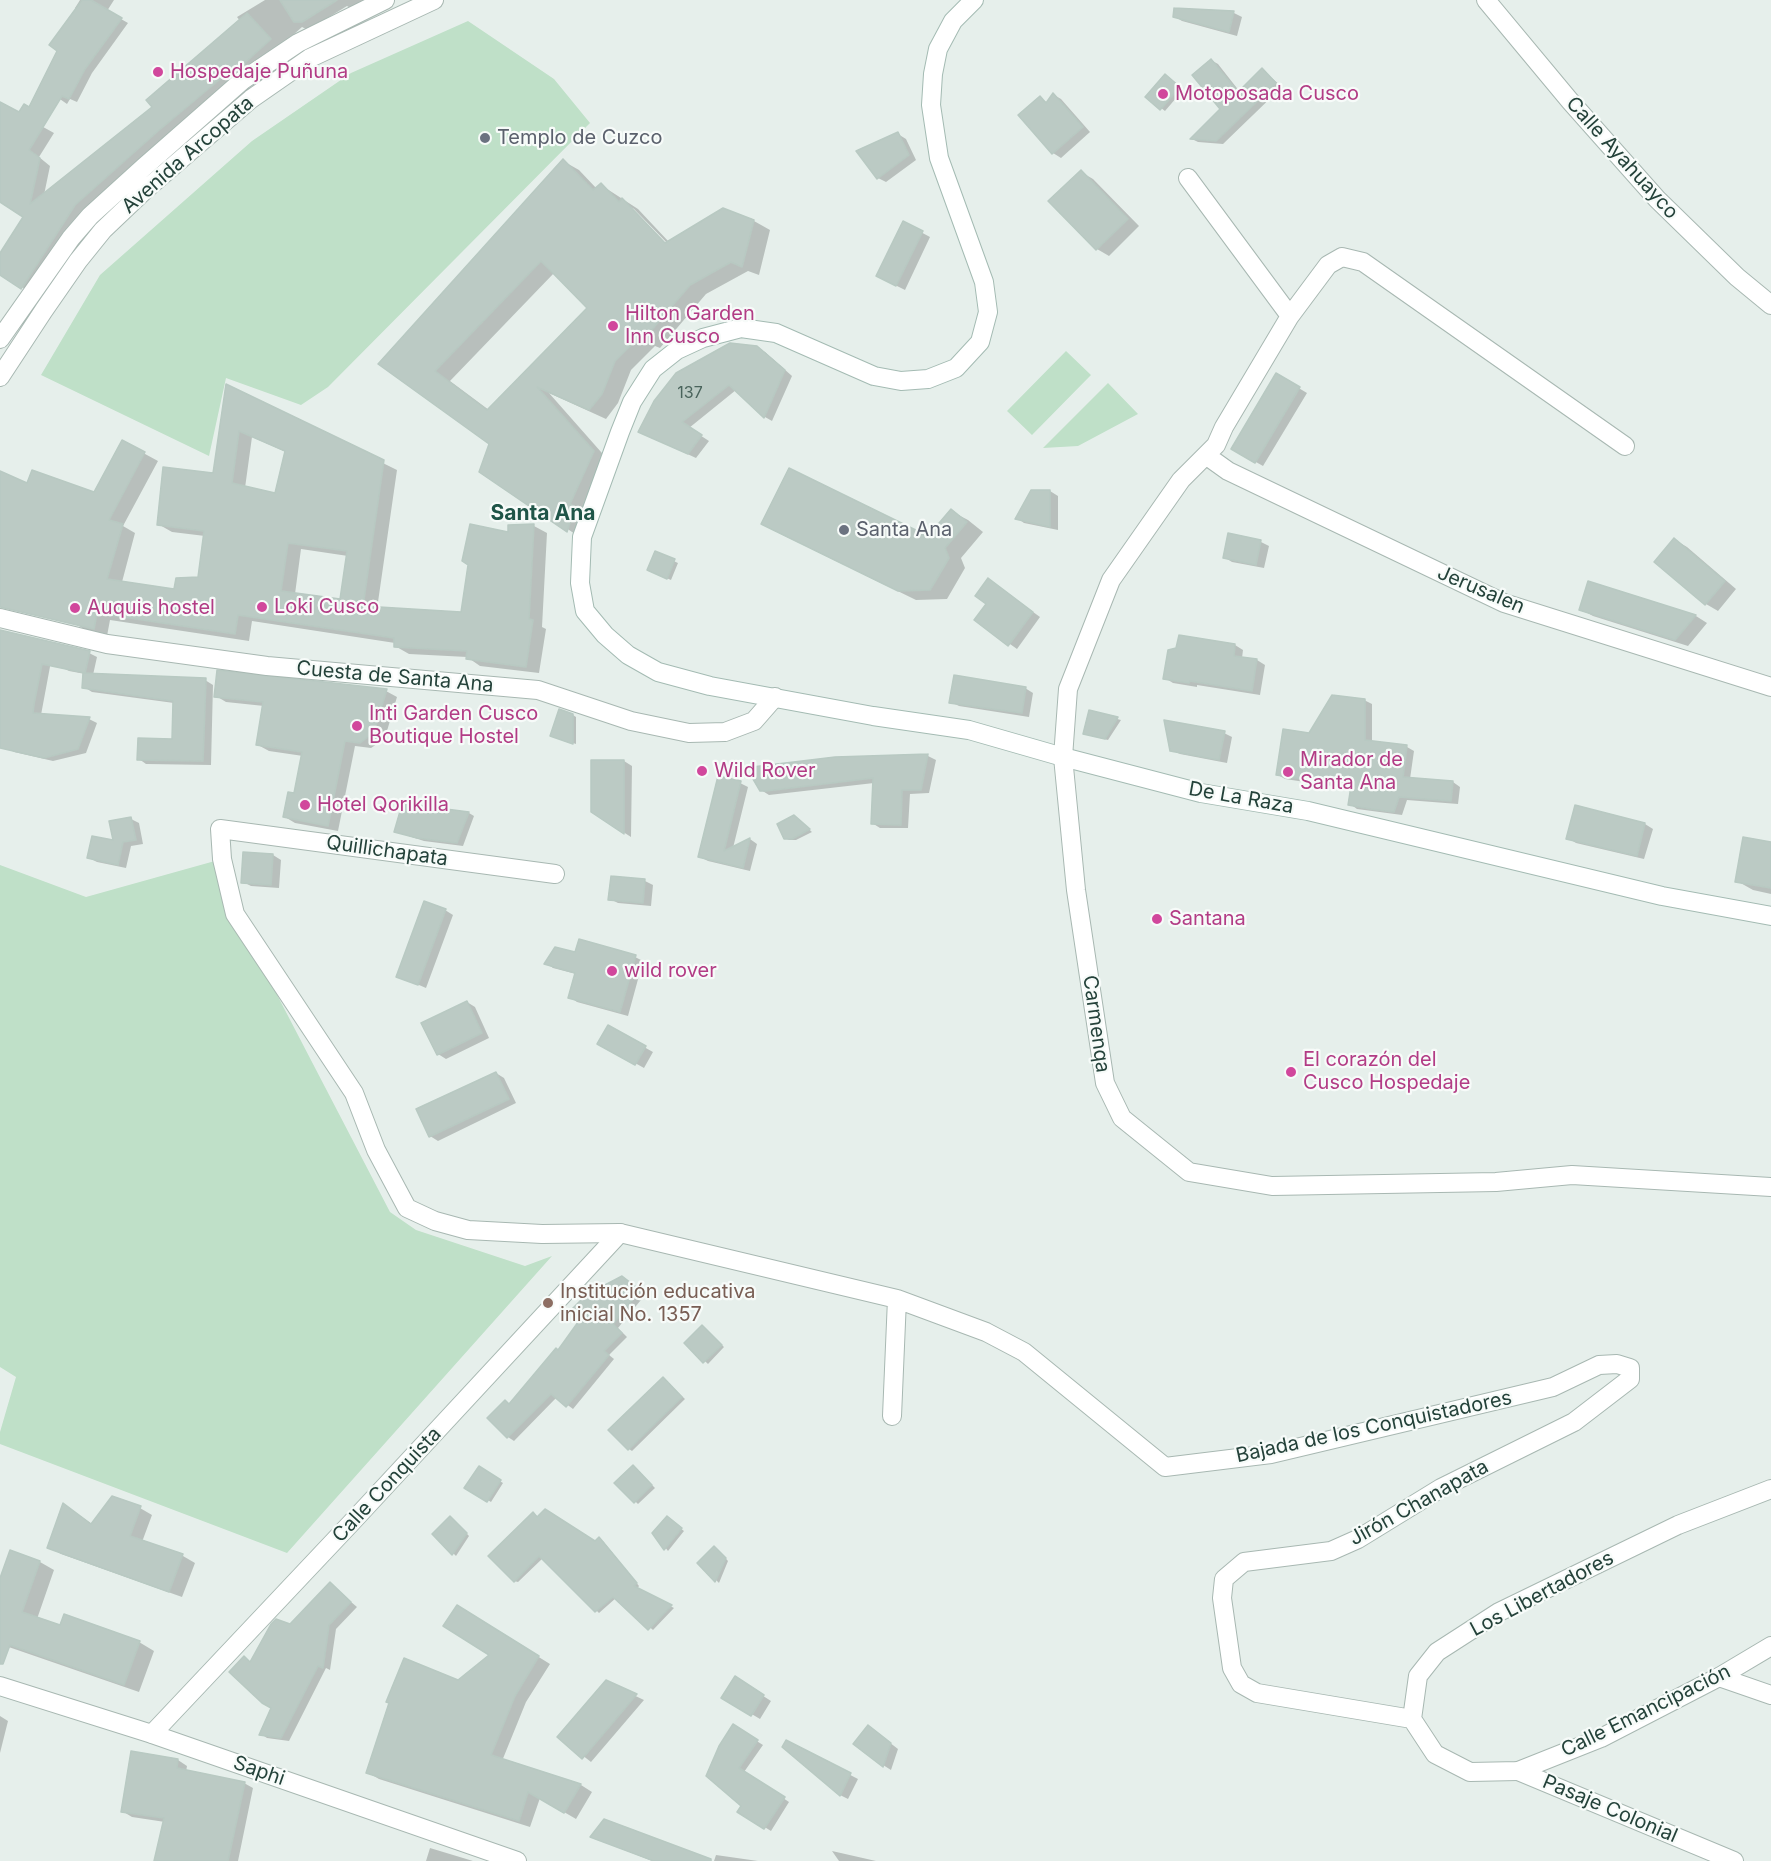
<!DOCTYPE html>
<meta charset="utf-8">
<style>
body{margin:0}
canvas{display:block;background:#e6efeb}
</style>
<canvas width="1771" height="1861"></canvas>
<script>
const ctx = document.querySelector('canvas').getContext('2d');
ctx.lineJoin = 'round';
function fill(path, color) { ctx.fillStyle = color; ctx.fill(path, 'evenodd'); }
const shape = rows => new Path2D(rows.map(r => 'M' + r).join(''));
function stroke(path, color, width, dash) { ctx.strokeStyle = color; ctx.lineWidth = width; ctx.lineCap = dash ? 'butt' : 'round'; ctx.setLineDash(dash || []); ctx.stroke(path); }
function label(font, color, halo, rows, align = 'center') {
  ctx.font = font + ' Inter,sans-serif'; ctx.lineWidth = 4.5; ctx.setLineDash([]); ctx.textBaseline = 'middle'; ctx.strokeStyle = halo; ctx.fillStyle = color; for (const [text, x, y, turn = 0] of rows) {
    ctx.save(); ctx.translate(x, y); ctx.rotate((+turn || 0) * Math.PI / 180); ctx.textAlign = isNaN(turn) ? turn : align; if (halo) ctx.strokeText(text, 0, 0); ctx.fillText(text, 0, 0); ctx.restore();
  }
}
const green = shape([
 [468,21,554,79,590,123,328,387,301,405,226,378,209,456,41,375,100,275,252,141,351,73],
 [1066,351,1091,375,1032,435,1007,411],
 [1108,383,1138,414,1078,446,1043,448],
 [222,859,235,914,390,1212,416,1230,525,1266,552,1256,287,1553,0,1444,0,1432,16,1377,0,1367,0,865,86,897]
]);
const shadow = shape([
 [80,0,114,0,107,11,128,23,92,73,77,102,70,99,67,104,41,86,78,9,75,8],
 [265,0,375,0,357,12,347,6,308,30,302,27,241,82,169,136,33,294,0,273,0,255,25,216,0,200,0,103,54,133,39,157,50,166,44,195,154,107,240,21,237,17],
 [1175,9,1234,13,1242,17,1237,36,1182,21,1174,16],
 [1211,60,1218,64,1240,92,1263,70,1282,87,1223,144,1198,142,1192,139,1222,109],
 [1168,77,1183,90,1165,111,1147,97],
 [1054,95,1061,99,1090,132,1061,158,1053,153,1040,98,1048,103],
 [898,134,906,139,916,160,886,182,878,178],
 [563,161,579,170,597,189,601,185,638,209,669,242,724,210,754,221,770,230,759,275,748,271,706,294,660,348,655,346,631,370,618,403,606,419,549,393,609,461,584,540,481,471,490,444,380,364],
 [627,205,634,209,671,247,669,249],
 [555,272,589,308,489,410,450,381],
 [1081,172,1093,179,1139,226,1109,256,1097,249],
 [904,223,930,237,905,290,885,280],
 [756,347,765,352,792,376,772,421,765,417,736,390,689,428,709,441,696,458,648,436],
 [1277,375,1307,393,1263,466,1233,449],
 [227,386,397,470,377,609,462,614,509,534,534,526,547,533,542,627,546,629,539,673,480,666,467,657,409,654,395,646,395,643,252,621,249,641,110,620,107,636,88,631,75,624,0,600,0,472,28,485,95,494,123,442,158,461,123,526,135,533,122,582,176,591,199,578,205,536,172,532,158,524,214,474],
 [252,437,286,452,276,495,245,488],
 [301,549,348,556,342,601,295,594],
 [1050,491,1058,496,1058,530,1024,523,1017,518],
 [951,511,968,520,983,532,961,558,965,568,947,599,916,600,779,533,928,538],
 [1229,535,1261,542,1269,546,1264,568,1232,562,1224,557],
 [1675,540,1687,547,1736,589,1718,611,1706,604],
 [656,553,678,563,671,580,652,572],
 [1589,583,1696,616,1707,623,1688,646,1593,616,1580,609],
 [996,585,1040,617,1017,649,976,620,988,604],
 [0,638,52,656,41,715,89,719,97,723,86,753,53,761,14,752,7,748,0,738],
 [1235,645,1243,650,1242,658,1257,660,1265,665,1260,695,1197,685,1197,687,1173,683,1165,678],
 [89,653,97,657,93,675,205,680,213,685,211,765,146,764,139,759,173,741,174,703,92,692,84,687,85,674,69,671,61,667],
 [1025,688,1033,693,1029,717,959,706,951,702],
 [386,691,397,697,387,731,380,742,371,748,355,746,338,831,295,823,285,817,295,795,303,756,269,751,258,745,264,706,226,702,216,696],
 [1364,700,1372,704,1372,743,1407,747,1414,751,1410,779,1453,782,1460,787,1458,804,1407,800,1402,815,1357,809,1350,804,1352,789,1285,779,1278,775,1310,734],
 [1090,712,1121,720,1108,740,1088,735],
 [573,715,576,717,576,744,555,737],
 [1224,733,1232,737,1227,763,1180,754,1171,750],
 [928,756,936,760,929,793,910,794,908,828,880,828,872,823,874,783,769,795,761,790,835,759],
 [592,761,624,761,632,766,631,837,592,812],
 [740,783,748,787,733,848,750,839,757,844,750,871,708,861,700,857],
 [1576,807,1645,824,1653,829,1644,859,1576,843,1568,838],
 [423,808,469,813,474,816,463,846,424,841,396,832],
 [131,819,139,823,143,844,131,846,126,868,97,862,89,858,115,842],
 [798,819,812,832,796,840,789,840,785,838],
 [1771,844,1771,894,1753,890,1737,881],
 [273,855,281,860,279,888,251,886,243,882],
 [612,878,645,881,653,885,651,906,618,903,610,899],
 [445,910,453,915,426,988,398,976],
 [576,954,635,957,643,961,628,1016,577,1002,570,997,576,974,553,968,546,963],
 [467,1002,475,1007,489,1038,446,1059,438,1054],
 [608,1027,653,1052,644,1068,599,1043],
 [496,1073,504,1078,516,1103,438,1141,430,1136],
 [629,1281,645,1295,618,1328,627,1337,609,1355,614,1359,573,1409,557,1397,514,1441,508,1437,510,1405,559,1351,583,1318],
 [703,1327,724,1347,708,1364,686,1343],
 [666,1381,685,1399,632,1451,629,1449],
 [479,1468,503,1483,491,1502,467,1487],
 [636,1469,655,1488,638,1504,616,1483],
 [64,1505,92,1524,140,1508,152,1515,142,1542,183,1556,195,1563,182,1597,61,1554,49,1547],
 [533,1514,596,1543,599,1539,603,1541,639,1586,637,1589,674,1608,653,1630,616,1598,599,1613,543,1558,518,1582,514,1581],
 [454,1520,469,1536,456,1556,434,1534],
 [670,1520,684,1531,668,1551,654,1533],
 [718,1550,728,1561,719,1583,699,1563],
 [40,1562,54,1570,37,1619,61,1627,139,1642,154,1651,139,1692,0,1644,0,1583],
 [330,1584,357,1607,336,1629,330,1670,326,1668,289,1741,267,1738,261,1734,273,1707,244,1658,252,1663],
 [468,1613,550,1664,526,1702,502,1761,581,1785,592,1792,576,1819,540,1798,530,1827,379,1779,367,1772,458,1682,492,1654],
 [606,1682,644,1700,591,1762,559,1737],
 [743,1683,771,1701,760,1719,723,1697],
 [0,1716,8,1721,0,1753],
 [733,1726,763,1745,744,1772,789,1802,771,1831,739,1811,743,1805],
 [876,1732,898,1749,891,1770,883,1765],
 [787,1742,858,1779,848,1799,840,1795],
 [178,1760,187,1766,186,1772,244,1783,253,1788,238,1861,156,1861,165,1822,132,1817,122,1811],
 [604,1820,712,1861,652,1861,592,1837],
 [430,1848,473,1861,426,1861],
 [832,1851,876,1861,839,1861],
 [716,1855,758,1861,714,1861]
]);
const building = shape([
 [82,0,91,0,122,18,85,69,69,99,62,96,29,150,40,158,30,204,152,107,146,100,247,13,271,39,229,77,226,74,158,131,75,205,21,289,0,275,0,253,23,217,0,202,0,102,19,112,24,104,29,107,57,51,49,45,82,0],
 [280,0,337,0,302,22,294,22,280,0],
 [1174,8,1234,11,1229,32,1173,17,1174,8],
 [1211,59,1238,92,1262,68,1276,83,1216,141,1190,139,1220,109,1192,75,1211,59],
 [1165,74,1180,87,1160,110,1145,97,1165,74],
 [1053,93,1083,127,1052,154,1018,115,1040,96,1046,103,1053,93],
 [898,132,909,155,877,179,856,151,898,132],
 [563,159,593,190,601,183,619,202,622,198,665,243,723,208,754,220,742,267,731,262,690,285,643,340,638,338,615,361,602,394,589,410,537,387,594,451,570,504,575,507,567,532,479,472,489,444,378,364,563,159],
 [541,261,587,308,487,410,435,371,541,261],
 [1081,170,1128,219,1096,250,1048,201,1081,170],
 [903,221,923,231,896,286,876,276,903,221],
 [730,343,757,346,785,370,764,418,729,385,682,422,702,435,688,454,638,432,654,401,676,373,730,343],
 [1276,373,1300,387,1255,463,1231,449,1276,373],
 [226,384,384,460,363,606,461,612,468,565,462,561,470,524,508,532,508,525,534,524,529,619,533,620,526,667,466,659,467,651,394,647,394,638,238,615,235,634,97,613,94,629,0,607,0,471,27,483,32,470,94,492,122,440,145,452,109,520,123,524,107,579,174,589,176,578,198,577,204,531,157,525,163,467,213,473,226,384],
 [239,431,285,451,275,493,232,483,239,431],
 [288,543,347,551,340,599,281,591,288,543],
 [789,468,928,536,951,509,967,522,945,548,949,558,930,590,898,591,761,524,789,468],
 [1031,490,1050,490,1050,527,1015,519,1031,490],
 [1228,533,1261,540,1256,565,1223,558,1228,533],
 [1674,538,1725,581,1705,605,1654,562,1674,538],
 [655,551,675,559,667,579,647,570,655,551],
 [988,578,1033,612,1008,646,974,620,986,604,975,596,988,578],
 [1588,581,1696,615,1675,640,1579,610,1588,581],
 [0,630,90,651,85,673,42,664,34,704,33,713,90,717,78,749,44,758,0,748,0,630],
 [1179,635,1235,644,1234,656,1257,659,1252,691,1190,681,1189,683,1163,679,1168,650,1176,648,1179,635],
 [217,670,387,689,376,725,369,736,360,743,345,741,328,826,283,817,288,792,294,793,302,752,256,745,263,702,214,697,217,670],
 [83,673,206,678,203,761,137,760,138,738,172,739,173,701,82,688,83,673],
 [954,675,1026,687,1022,713,949,703,954,675],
 [1332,695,1365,699,1365,740,1407,745,1403,777,1453,781,1451,801,1399,797,1394,812,1371,809,1348,805,1351,786,1276,775,1283,729,1309,733,1332,695],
 [559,709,573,714,573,744,550,736,559,709],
 [1089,710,1118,717,1105,739,1083,734,1089,710],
 [1164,720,1225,731,1219,760,1170,751,1164,720],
 [928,754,921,790,902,790,901,825,871,824,873,778,766,791,760,791,753,779,752,767,835,757,928,754],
 [591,760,624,760,624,834,591,812,591,760],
 [718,776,741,781,724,851,750,838,743,868,698,857,718,776],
 [403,801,423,806,469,812,457,843,417,838,394,832,403,801],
 [1575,805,1645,823,1637,856,1566,839,1575,805],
 [794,815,810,829,792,839,784,839,777,824,794,815],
 [131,817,136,840,123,842,118,865,87,858,92,836,113,840,109,821,131,817],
 [1743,837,1771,842,1771,888,1735,882,1743,837],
 [243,852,273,854,271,885,241,883,243,852],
 [611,876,645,879,643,903,608,900,611,876],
 [424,901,446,909,418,985,396,977,424,901],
 [579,939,636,955,620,1012,568,998,575,973,544,964,555,947,575,952,579,939],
 [467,1001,482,1033,437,1055,421,1023,467,1001],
 [608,1025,646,1046,635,1065,597,1044,608,1025],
 [496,1072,509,1099,429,1137,416,1109,496,1072],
 [622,1276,640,1290,613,1324,622,1333,604,1351,609,1355,566,1407,551,1394,507,1438,487,1418,505,1400,509,1404,556,1348,558,1350,581,1318,572,1309,586,1295,622,1276],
 [702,1325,722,1345,703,1363,684,1343,702,1325],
 [663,1377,682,1397,628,1450,608,1430,663,1377],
 [633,1465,652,1485,634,1503,614,1483,633,1465],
 [479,1466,501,1480,487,1502,464,1488,479,1466],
 [112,1496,141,1506,130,1536,183,1554,169,1592,47,1548,63,1503,91,1524,112,1496],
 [545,1509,595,1541,599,1537,637,1583,634,1586,672,1605,648,1630,613,1597,595,1612,539,1556,514,1582,488,1556,533,1512,537,1517,545,1509],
 [450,1516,467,1533,452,1555,432,1534,450,1516],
 [667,1516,682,1528,664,1550,652,1533,667,1516],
 [714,1546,726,1558,715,1582,697,1563,714,1546],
 [10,1550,40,1561,22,1612,60,1625,64,1614,140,1641,124,1685,10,1645,3,1664,0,1664,0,1578,10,1550],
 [330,1582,351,1602,329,1625,323,1668,318,1666,281,1738,259,1735,271,1708,262,1703,229,1672,244,1656,250,1662,271,1624,276,1619,290,1624,330,1582],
 [457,1605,539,1656,515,1696,491,1755,581,1784,564,1813,528,1792,519,1821,366,1773,389,1703,386,1702,404,1658,458,1680,489,1655,443,1626,457,1605],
 [735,1676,764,1695,751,1716,721,1698,735,1676],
 [606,1680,637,1694,582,1759,557,1737,606,1680],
 [733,1724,758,1740,739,1768,785,1797,764,1829,737,1812,741,1806,706,1776,719,1746,733,1724],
 [868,1725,891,1743,883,1767,853,1744,868,1725],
 [786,1740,851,1773,840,1796,782,1747,786,1740],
 [131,1751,178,1759,177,1768,245,1782,228,1861,154,1861,164,1818,121,1812,131,1751],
 [604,1819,711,1859,711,1861,654,1861,590,1837,604,1819]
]);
const pedestrian = shape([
 [1719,1677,1771,1695],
 [152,1734,352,1522,620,1233],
 [1518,1771,1734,1861]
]);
const minor = shape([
 [1486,0,1570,101,1657,199,1737,277,1771,305],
 [1188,178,1290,316],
 [0,339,71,238,90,216,144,167,243,80,298,43,385,0],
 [0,377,44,310,78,261,103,230,144,191,251,99,310,58,434,0],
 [1625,446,1363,262,1342,257,1328,265,1290,316,1224,427,1216,445,1181,480,1111,580,1068,689,1063,757,1076,890,1105,1083,1122,1118,1189,1172,1272,1186,1496,1182,1572,1175,1771,1187],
 [1207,456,1228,471,1504,603,1771,687],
 [0,618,107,644,267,666,538,690,631,721,689,733,725,732,754,721,775,697],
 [555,874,220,829,222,859,235,914,354,1093,376,1150,407,1208,435,1221,468,1230,542,1234,620,1233,897,1299,986,1332,1024,1352,1165,1467,1271,1454,1553,1387,1599,1365,1617,1364,1630,1368,1630,1379,1574,1422,1441,1488,1358,1539,1331,1551,1244,1562,1224,1579,1222,1598,1232,1668,1241,1684,1257,1693,1412,1719],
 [892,1416,897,1299],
 [1771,1489,1678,1525,1499,1612,1437,1652,1418,1676,1412,1719,1435,1754,1470,1772,1518,1771,1601,1738,1719,1677,1771,1646]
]);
const tertiary = shape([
 [0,1686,152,1734,517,1861]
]);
const secondary = shape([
 [974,0,953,21,938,49,933,74,931,105,939,158,984,282,988,312,980,342,956,368,928,379,901,381,874,376,776,333,741,328,703,338,677,350,653,369,632,402,620,432,582,537,580,583,585,611,605,635,628,655,658,672,710,686,873,716,969,730,1063,757,1201,793,1308,811,1662,896,1771,916]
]);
const markers = [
 [158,72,6,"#d1479c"],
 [1163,94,6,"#d1479c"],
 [485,138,6,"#6b7280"],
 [613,326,6,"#d1479c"],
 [844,530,6,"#6b7280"],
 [262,607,6,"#d1479c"],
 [75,608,6,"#d1479c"],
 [357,726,6,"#d1479c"],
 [702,771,6,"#d1479c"],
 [1288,772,6,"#d1479c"],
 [305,805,6,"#d1479c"],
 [1157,919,6,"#d1479c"],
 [612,971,6,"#d1479c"],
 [1291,1072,6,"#d1479c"],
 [548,1303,6,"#8d6e63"]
];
const numberNames = [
 ["137",690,393]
];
const hotelNames = [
 ["Hospedaje Puñuna",170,72],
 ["Motoposada Cusco",1175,94],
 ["Hilton Garden",625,314],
 ["Inn Cusco",625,337],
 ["Loki Cusco",274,607],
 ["Auquis hostel",87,608],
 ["Inti Garden Cusco",369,714],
 ["Boutique Hostel",369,737],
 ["Mirador de",1300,760],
 ["Santa Ana",1300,783],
 ["Wild Rover",714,771],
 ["Hotel Qorikilla",317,805],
 ["Santana",1169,919],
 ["wild rover",624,971],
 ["El corazón del",1303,1060],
 ["Cusco Hospedaje",1303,1083]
];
const worshipNames = [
 ["Templo de Cuzco",497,138],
 ["Santa Ana",856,530]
];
const streetNames = [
 ["Avenida Arcopata",188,155,-41],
 ["Calle Ayahuayco",1622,158,48],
 ["Jerusalen",1481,590,23],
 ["Cuesta de Santa Ana",395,677,5],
 ["De La Raza",1241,798,10],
 ["Quillichapata",387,851,8],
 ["Carmenqa",1096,1024,82],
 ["Bajada de los Conquistadores",1374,1427,-12],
 ["Calle Conquista",387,1485,-47],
 ["Jirón Chanapata",1419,1503,-29],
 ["Los Libertadores",1542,1594,-28],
 ["Calle Emancipación",1646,1711,-26],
 ["Saphi",259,1771,19],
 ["Pasaje Colonial",1610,1809,23]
];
const educationNames = [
 ["Institución educativa",560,1292],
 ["inicial No. 1357",560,1315]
];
const neighbourhoodNames = [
 ["Santa Ana",543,514]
];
fill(green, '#bfe0c8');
fill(shadow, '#0003');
fill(building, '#bbcac4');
stroke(building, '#b8c9c2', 1.5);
stroke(pedestrian, '#a8b8b2', 20);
stroke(minor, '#a8b8b2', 20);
stroke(tertiary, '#a8b8b2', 20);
stroke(secondary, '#a4bbb3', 20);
stroke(pedestrian, '#fff', 18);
stroke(minor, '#fff', 18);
stroke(tertiary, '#fff', 18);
stroke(secondary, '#fff', 18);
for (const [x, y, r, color] of markers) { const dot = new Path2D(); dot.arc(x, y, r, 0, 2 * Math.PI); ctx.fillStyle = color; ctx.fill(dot); stroke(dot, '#f7fbf9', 2); }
label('16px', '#4a645c', null, numberNames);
label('20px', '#b23c85', '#f7fbf9', hotelNames, 'left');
label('20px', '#5b616d', '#f7fbf9', worshipNames, 'left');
label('20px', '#24423a', '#f7fbf9', streetNames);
label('20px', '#785e54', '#f7fbf9', educationNames, 'left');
label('bold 21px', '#1f5548', '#f7fbf9', neighbourhoodNames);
</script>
